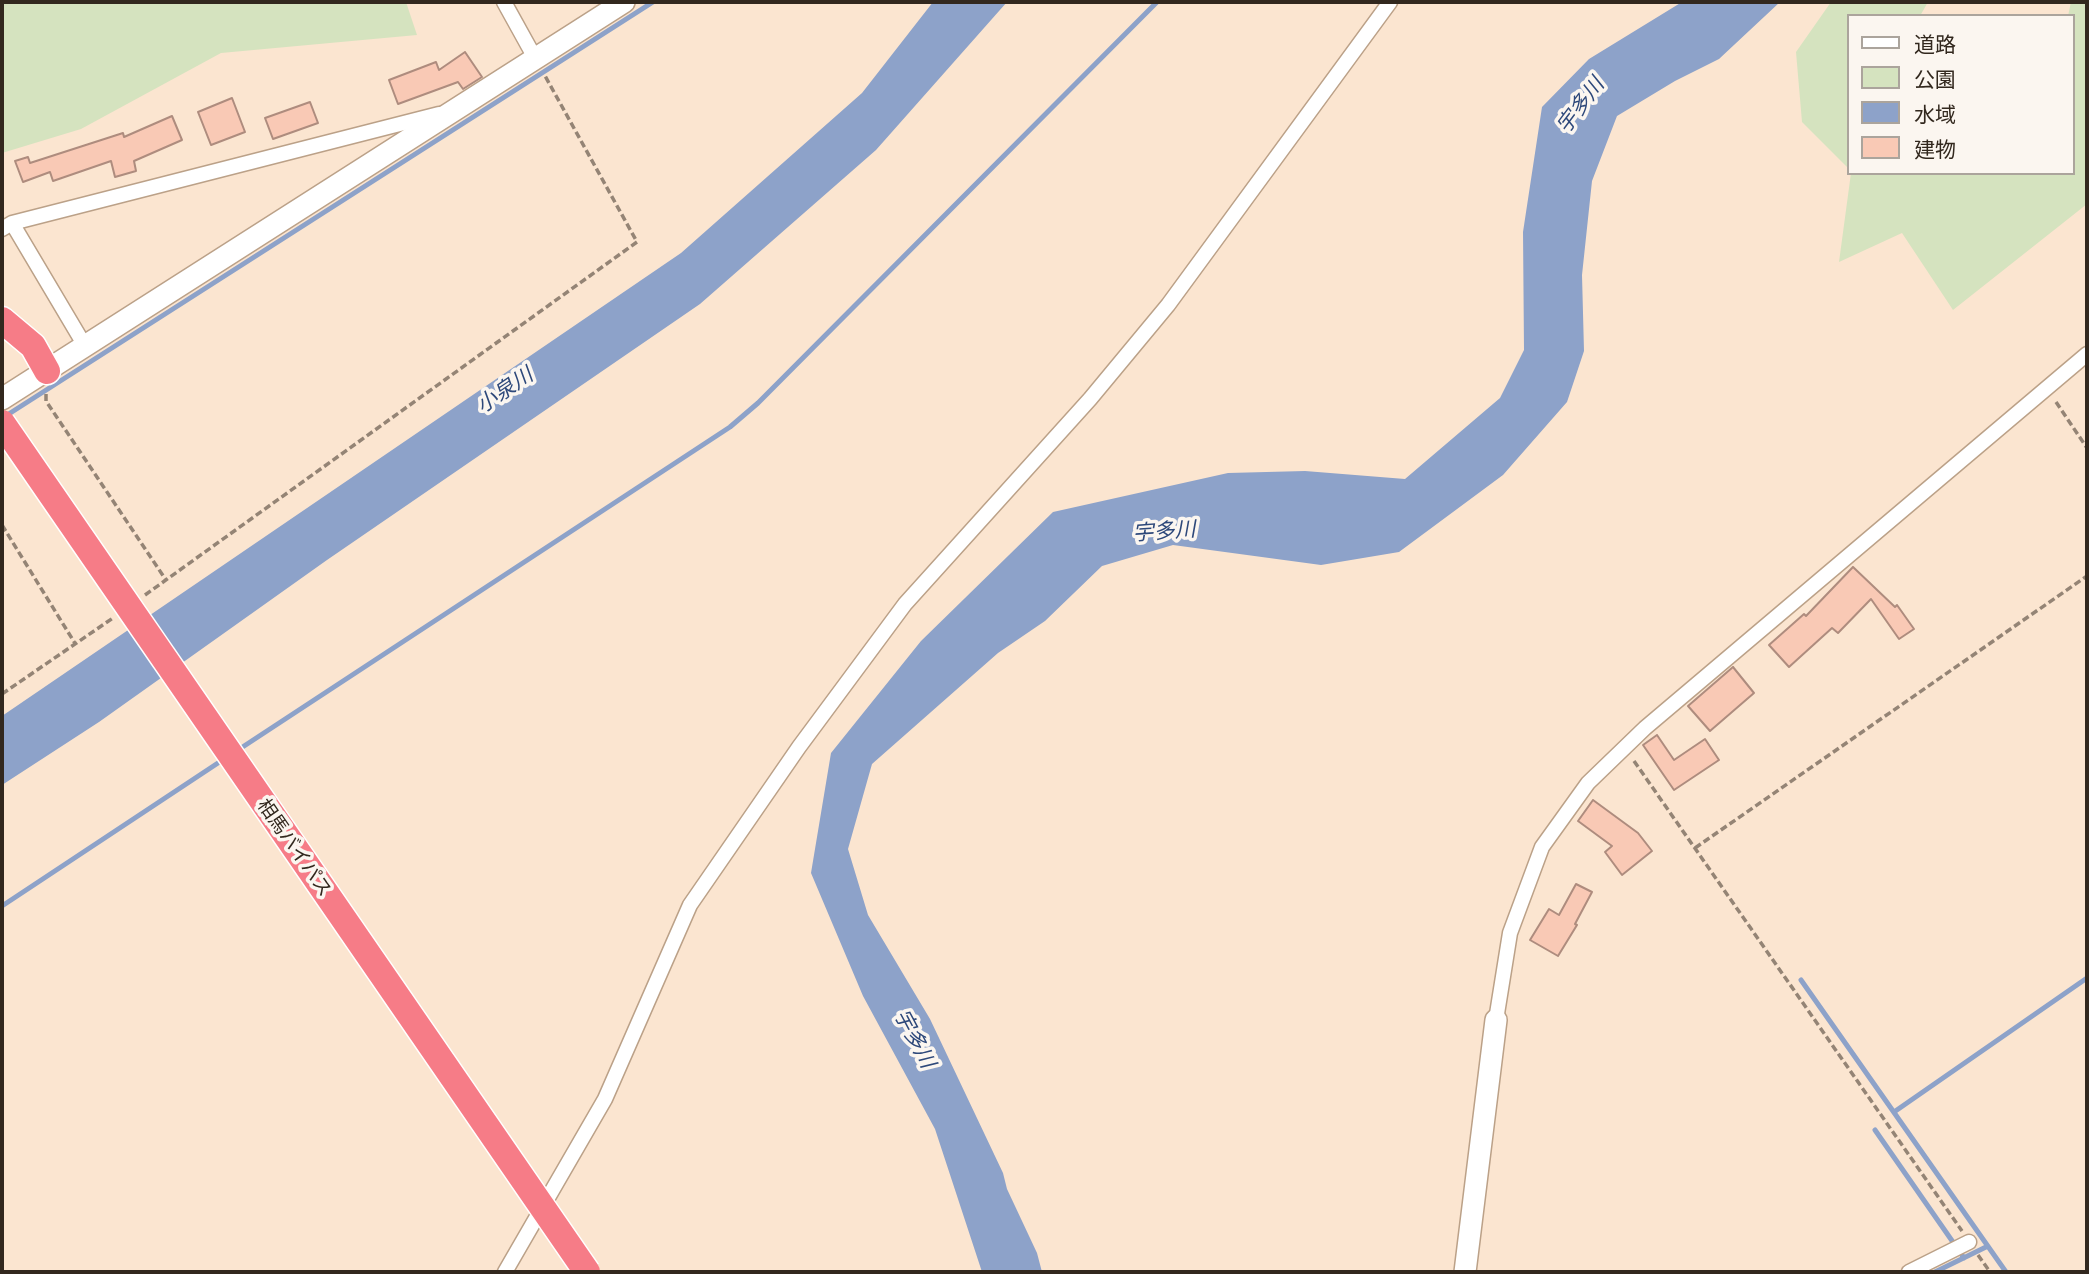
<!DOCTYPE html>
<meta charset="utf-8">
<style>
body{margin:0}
#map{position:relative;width:2089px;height:1274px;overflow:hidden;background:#fbe5d0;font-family:"PT Sans","Noto Sans JP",sans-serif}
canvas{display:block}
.frame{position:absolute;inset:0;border:4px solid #32281e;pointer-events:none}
.legend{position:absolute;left:1847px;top:14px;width:228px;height:161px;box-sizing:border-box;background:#fbf6f0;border:2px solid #aba49c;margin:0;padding:9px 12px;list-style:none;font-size:21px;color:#32281e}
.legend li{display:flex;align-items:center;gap:14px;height:35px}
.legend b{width:35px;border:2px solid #aba49c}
</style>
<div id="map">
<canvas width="2089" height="1274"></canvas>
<div class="frame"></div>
<ul class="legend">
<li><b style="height:9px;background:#fff"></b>道路</li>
<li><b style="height:19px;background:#d5e3bf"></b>公園</li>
<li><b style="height:19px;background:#8da2c9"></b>水域</li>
<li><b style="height:19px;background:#f9c9b5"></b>建物</li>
</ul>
</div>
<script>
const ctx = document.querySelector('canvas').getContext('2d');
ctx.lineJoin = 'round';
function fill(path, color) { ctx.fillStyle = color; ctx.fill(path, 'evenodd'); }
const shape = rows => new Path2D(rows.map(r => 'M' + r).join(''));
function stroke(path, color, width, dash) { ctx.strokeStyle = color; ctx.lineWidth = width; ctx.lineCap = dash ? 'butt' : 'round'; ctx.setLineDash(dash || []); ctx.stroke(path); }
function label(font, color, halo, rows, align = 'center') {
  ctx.font = font + ' "PT Sans","Noto Sans JP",sans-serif'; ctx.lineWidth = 7; ctx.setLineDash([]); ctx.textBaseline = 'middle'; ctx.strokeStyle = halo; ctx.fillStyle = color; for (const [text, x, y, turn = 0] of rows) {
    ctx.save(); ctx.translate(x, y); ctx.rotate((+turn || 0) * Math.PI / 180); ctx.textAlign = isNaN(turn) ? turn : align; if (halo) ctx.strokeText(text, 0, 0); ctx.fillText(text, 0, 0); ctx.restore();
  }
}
const green = shape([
 [2,2,406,2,417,35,221,53,81,129,2,153],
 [1831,2,1928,2,1920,16,1849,16,1849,169,1802,122,1796,52],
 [2071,2,2087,2,2087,204,1953,310,1902,233,1839,262,1851,173,2073,173,2073,16,2068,16]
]);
const water = shape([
 [933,2,1007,2,876,150,700,304,327,560,99,722,2,785,2,716,681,253,862,93],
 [1682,2,1780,2,1719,59,1675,81,1617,116,1592,181,1582,275,1584,351,1567,402,1503,475,1399,552,1321,565,1173,545,1102,566,1045,621,998,653,872,764,848,849,868,915,930,1019,1003,1173,1007,1189,1037,1253,1042,1272,982,1272,935,1129,863,996,811,873,831,753,921,641,1053,512,1228,473,1305,471,1405,479,1500,398,1524,350,1523,232,1542,107,1589,59]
]);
const stream = shape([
 [4,417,653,2],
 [238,750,730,427,758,403,1157,2],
 [2,906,224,759],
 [1801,980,2006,1272],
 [1894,1112,2087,978],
 [1875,1130,1964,1258],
 [1935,1272,1988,1246]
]);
const building = shape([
 [465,52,482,77,463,89,458,82,398,104,389,80,436,62,439,70,465,52],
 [232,98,245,132,211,145,198,112,232,98],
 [310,102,318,123,273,139,265,118,310,102],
 [172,116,182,140,134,161,136,171,115,177,111,161,53,181,50,172,23,182,15,161,28,157,30,163,123,133,124,137,172,116],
 [1853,567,1895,607,1897,605,1914,629,1899,639,1871,599,1838,633,1832,628,1789,667,1769,645,1804,614,1806,616,1853,567],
 [1733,667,1754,693,1710,731,1688,706,1733,667],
 [1657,735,1674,760,1705,739,1719,760,1674,790,1643,745,1657,735],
 [1593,800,1638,833,1652,851,1622,875,1605,852,1612,846,1578,821,1593,800],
 [1576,884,1592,892,1575,924,1577,925,1558,956,1530,940,1549,909,1559,915,1576,884]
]);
const path = shape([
 [46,394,46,401,166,580],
 [2056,402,2087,448],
 [2,525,76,645],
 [145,595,637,242,544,74],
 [2,694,113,618],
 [1634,761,1962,1231],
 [1695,848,2087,576],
 [1978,1255,1990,1272]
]);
const street = shape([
 [504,2,535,58],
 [12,223,85,346],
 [2,229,12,223,439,114],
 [1496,1020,1510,933,1542,847,1588,783,1645,728,2087,354],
 [505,1272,605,1099,690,905,799,747,905,604,1090,399,1168,305,1390,2],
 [1909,1272,1969,1242]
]);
const secondary = shape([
 [2,399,624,2],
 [1465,1272,1496,1020]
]);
const highway = shape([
 [2,320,33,346,47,371]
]);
const highwayBridge = shape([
 [2,423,587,1272]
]);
const streetNames = [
 ["相馬バイパス",294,848,55]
];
const waterNames = [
 ["宇多川",1581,106,-53],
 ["小泉川",505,391,-34],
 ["宇多川",1164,532,-4],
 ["宇多川",914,1039,62]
];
fill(green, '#d5e3bf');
fill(water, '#8da2c9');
stroke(stream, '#8da2c9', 5);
fill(building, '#f9c9b5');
stroke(building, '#ae8c7e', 2);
stroke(street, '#bba188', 17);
stroke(secondary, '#bba188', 24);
stroke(highway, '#fff', 29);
stroke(path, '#948475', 3.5, [7, 3.5]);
stroke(street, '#fff', 14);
stroke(secondary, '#fff', 21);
stroke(highway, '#f67c87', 26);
stroke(highwayBridge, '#fff', 29, []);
stroke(highwayBridge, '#f67c87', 26);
label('19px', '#32281e', '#fbf6f0', streetNames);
label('italic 21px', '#2d487a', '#fbf6f0', waterNames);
</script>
